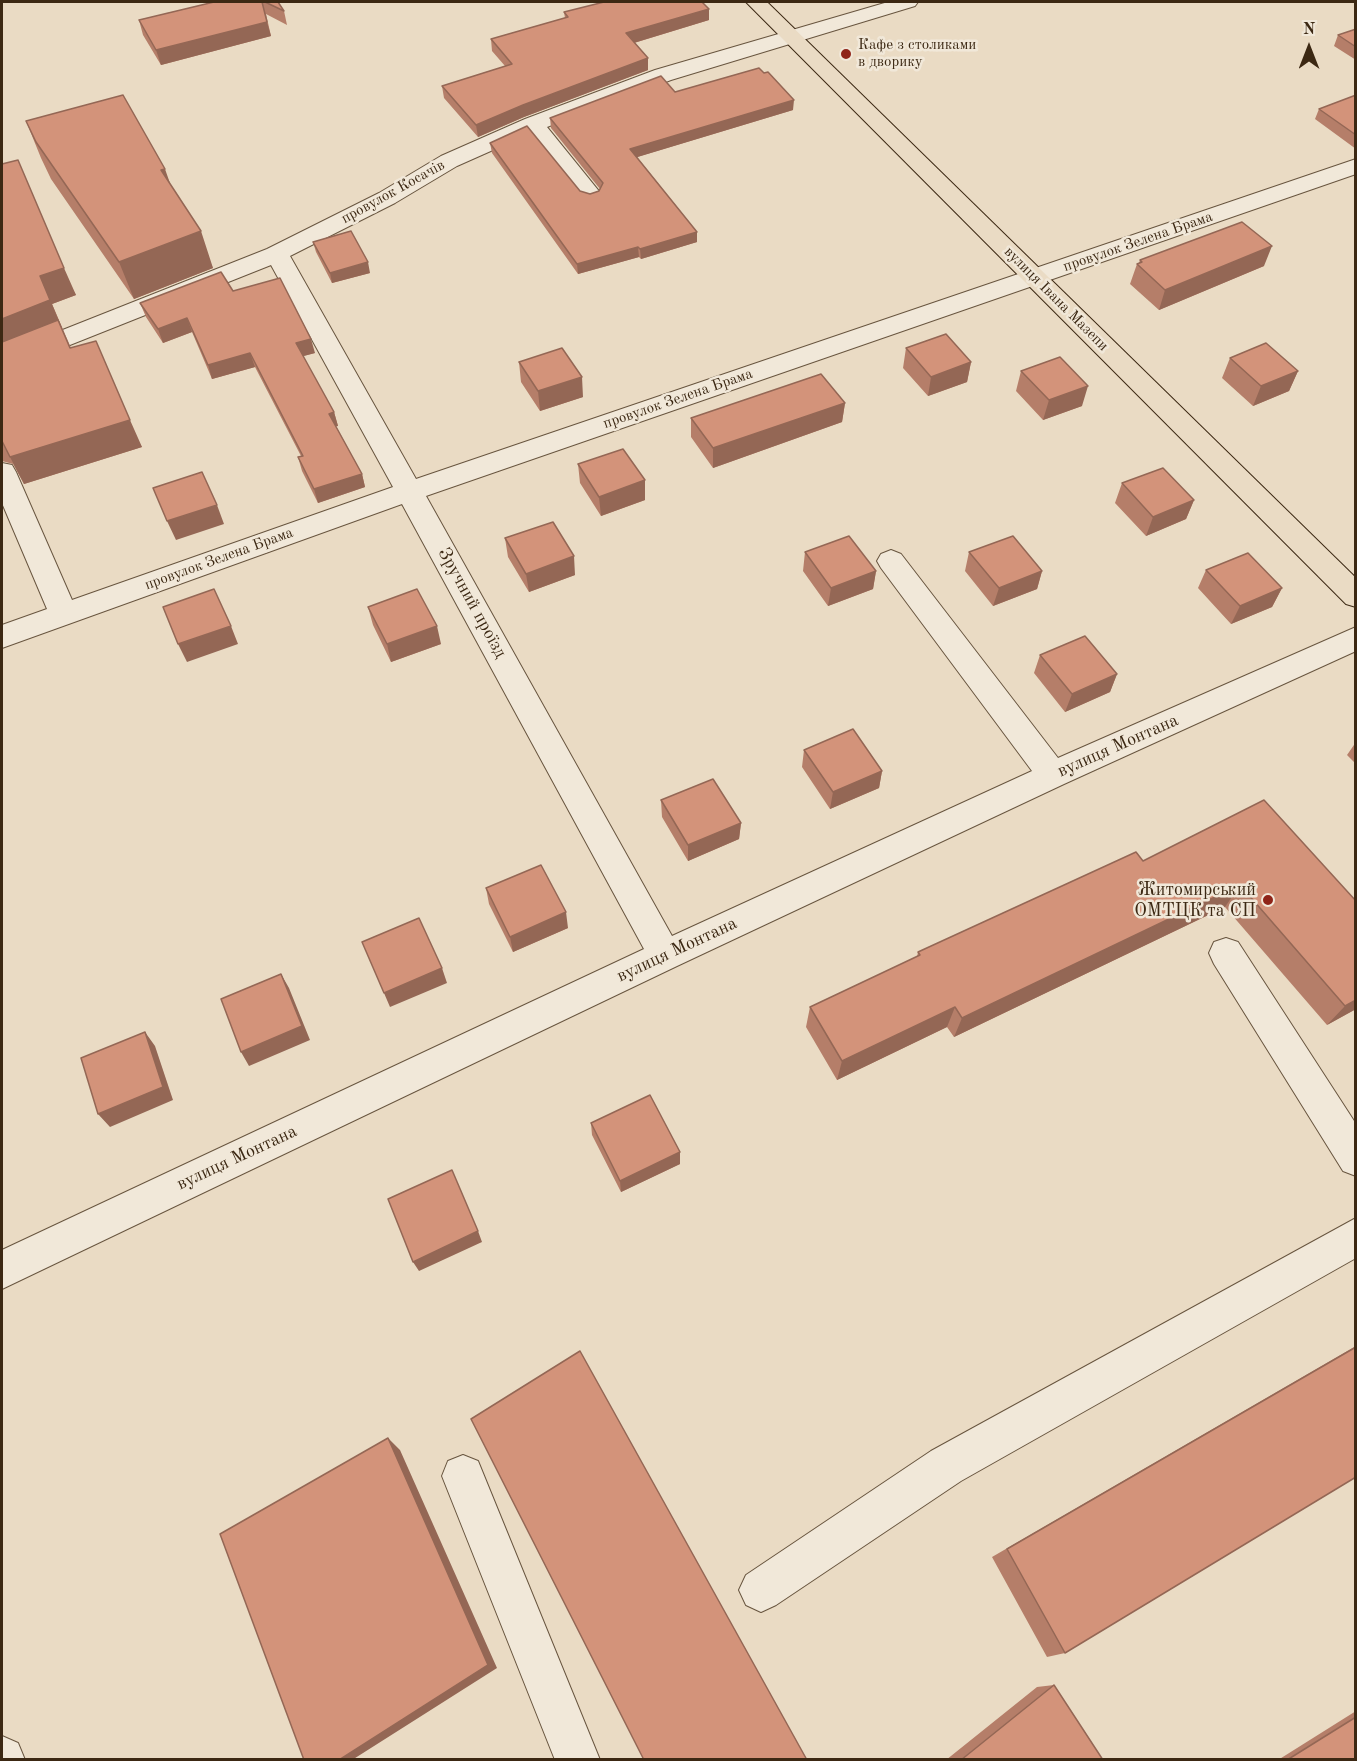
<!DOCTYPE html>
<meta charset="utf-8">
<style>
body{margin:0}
#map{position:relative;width:1357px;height:1761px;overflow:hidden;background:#eadbc4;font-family:"Old Standard TT",serif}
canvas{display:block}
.frame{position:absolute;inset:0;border:3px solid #3c2813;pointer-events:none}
.north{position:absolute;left:1279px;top:18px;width:60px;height:60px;-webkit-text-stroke:4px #f1e8d9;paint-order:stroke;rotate:0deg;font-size:16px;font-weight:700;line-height:24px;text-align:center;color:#3c2813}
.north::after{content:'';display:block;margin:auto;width:21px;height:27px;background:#3c2813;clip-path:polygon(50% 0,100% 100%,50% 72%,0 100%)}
</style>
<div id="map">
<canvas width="1357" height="1761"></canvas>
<div class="frame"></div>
<div class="north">N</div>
</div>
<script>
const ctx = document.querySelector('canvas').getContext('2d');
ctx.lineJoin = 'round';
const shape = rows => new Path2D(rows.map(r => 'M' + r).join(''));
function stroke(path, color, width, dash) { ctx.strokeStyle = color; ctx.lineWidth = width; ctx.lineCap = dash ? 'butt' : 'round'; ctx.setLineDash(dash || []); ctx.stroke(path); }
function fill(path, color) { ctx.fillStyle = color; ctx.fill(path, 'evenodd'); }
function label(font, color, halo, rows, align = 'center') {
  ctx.font = font + ' "Old Standard TT",serif'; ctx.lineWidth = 5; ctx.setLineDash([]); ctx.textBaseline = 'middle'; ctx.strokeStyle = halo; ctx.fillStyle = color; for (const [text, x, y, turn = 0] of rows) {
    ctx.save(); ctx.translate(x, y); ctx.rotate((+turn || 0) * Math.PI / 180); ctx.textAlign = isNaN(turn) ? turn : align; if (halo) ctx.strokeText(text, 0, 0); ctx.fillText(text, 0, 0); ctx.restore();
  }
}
const minor = shape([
 [888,2,918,2,915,6,671,80,547,127,598,190,602,195,598,200,590,202,582,200,529,134,457,166,395,203,290,256,416,479,1356,159,1356,174,426,496,672,936,1032,771,881,568,877,561,881,554,891,550,901,554,1058,758,1356,627,1356,651,1064,784,677,966,2,1289,2,1250,644,949,402,504,2,648,2,625,47,609,2,503,2,463,12,465,16,472,72,600,393,487,271,265,2,372,2,354,267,249,379,193,441,156,525,119,655,70,888,2],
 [1226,938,1238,942,1356,1124,1356,1176,1343,1171,1214,964,1209,953,1214,942,1226,938],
 [1356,1218,1356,1258,961,1481,776,1605,761,1612,746,1605,739,1590,746,1575,931,1451,1356,1218],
 [463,1455,478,1461,600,1760,555,1760,442,1476,448,1461,463,1455],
 [2,1736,18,1743,25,1760,2,1760,2,1736]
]);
const major = shape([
 [746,2,767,2,1356,578,1356,607,1346,604,746,2]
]);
const wall = shape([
 [214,2,278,2,284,11,287,25,266,14,271,36,161,65,143,35,139,20],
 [709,9,709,20,634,43,648,58,648,70,524,117,478,137,444,98,442,86,505,66,492,51,491,39,565,18,564,12],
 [1356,29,1356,60,1334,46,1338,35],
 [675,92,793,110,637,157,697,232,697,242,641,259,639,257,578,274,492,153,490,143,580,191,590,194,599,191,600,189,551,128,550,118],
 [1356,95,1356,149,1315,119,1319,109],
 [26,121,171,185,213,268,134,299,51,179,41,158],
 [2,164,76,295,52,304,71,348,142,447,24,484,13,464,2,461],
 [313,242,370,273,332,283,316,252],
 [1140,260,1264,266,1159,310,1130,284,1137,264,1139,263],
 [233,291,315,353,303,356,334,412,338,426,336,426,362,474,365,487,318,503,302,471,298,457,301,456,255,367,212,379,192,332,163,343,146,317,140,303],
 [906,348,971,362,967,382,928,396,903,368],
 [1230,358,1298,371,1289,391,1253,406,1222,378],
 [519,362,583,397,540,411,521,382],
 [1021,371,1082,406,1043,420,1016,391],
 [845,403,842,422,713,468,691,437,691,418],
 [578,464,645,480,645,500,601,516,580,483],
 [1122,483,1194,500,1186,519,1146,536,1115,503],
 [505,538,575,575,529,592,508,557],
 [805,552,876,571,873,589,828,606,803,571],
 [969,552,1042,571,1037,589,993,606,965,571],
 [1206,570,1282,588,1272,607,1231,624,1198,588],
 [368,607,441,644,391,662,373,625],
 [1040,655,1117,674,1110,692,1065,712,1034,673],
 [1356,742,1356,764,1347,755],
 [804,750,882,771,879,788,830,809,802,767],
 [661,800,741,823,739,839,688,861,662,817],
 [1143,861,1356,901,1356,1009,1327,1025,1225,907,954,1037,947,1027,837,1080,806,1027,810,1007,917,957,918,952],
 [486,888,568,928,513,952,489,904],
 [591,1123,680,1164,621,1192,592,1135],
 [1356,1346,1356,1477,1065,1653,1047,1657,992,1557],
 [1054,1685,1103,1760,946,1760,1037,1687],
 [1356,1711,1356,1760,1278,1760]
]);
const shadedWall = shape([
 [709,9,709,20,627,45,626,33],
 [267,22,271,36,161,65,156,50],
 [648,58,648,70,524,117,478,137,476,125,523,105],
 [794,100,793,110,631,159,630,149],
 [165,169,178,206,161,170],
 [201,231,213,268,134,299,119,262],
 [697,232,697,242,641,259,640,249],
 [1272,246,1264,266,1159,310,1165,290],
 [638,247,639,257,578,274,577,264],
 [368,262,370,273,332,283,330,273],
 [64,268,76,295,52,304,62,328,2,352,2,319,40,276],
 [187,318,192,332,163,343,158,329],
 [311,339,315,353,300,357,296,343],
 [250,353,255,367,212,379,208,365],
 [971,362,967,382,928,396,931,377],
 [1298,371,1289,391,1253,406,1261,386],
 [582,377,583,397,540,411,538,391],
 [1088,386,1082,406,1043,420,1049,400],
 [845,403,842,422,713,468,713,448],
 [334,412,338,426,333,427,329,414],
 [130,420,142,447,24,484,10,457],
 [362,474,365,487,318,503,314,489],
 [645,480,645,500,601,516,599,497],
 [1194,500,1186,519,1146,536,1153,517],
 [217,505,224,524,176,540,167,521],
 [574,556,575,575,529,592,526,574],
 [876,571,873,589,828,606,831,588],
 [1042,571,1037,589,993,606,999,588],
 [1282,588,1272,607,1231,624,1240,606],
 [231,626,238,644,187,662,178,644],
 [437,626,441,644,391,662,387,644],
 [1117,674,1110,692,1065,712,1072,694],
 [882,771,879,788,830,809,833,792],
 [741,823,739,839,688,861,688,845],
 [1240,885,1225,907,954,1037,962,1018],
 [566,912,568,928,513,952,510,937],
 [442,968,447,983,390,1007,384,993],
 [281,974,289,988,310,1040,249,1066,241,1052],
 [1356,1000,1356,1009,1327,1025,1345,1006],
 [955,1007,947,1027,837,1080,842,1061],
 [145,1032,155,1046,173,1100,110,1127,98,1114],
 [680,1152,680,1164,621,1192,620,1181],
 [478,1231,482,1242,419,1271,413,1262],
 [388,1438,400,1450,497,1668,352,1760,339,1760]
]);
const building = shape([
 [214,2,262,2,267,22,156,50,139,20,214,2],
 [265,2,278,2,284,11,265,2],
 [604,2,702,2,709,9,626,33,648,58,523,105,476,125,442,86,512,64,491,39,568,17,564,12,604,2],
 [1356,29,1356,47,1338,35,1356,29],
 [759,68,764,73,768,72,794,100,630,149,697,232,640,249,638,247,577,264,490,143,527,126,580,191,590,194,599,191,603,183,550,118,661,76,675,92,759,68],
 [123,95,165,169,161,170,201,231,119,262,36,142,26,121,123,95],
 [1356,95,1356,135,1319,109,1356,95],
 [18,160,64,268,40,276,50,300,2,319,2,164,18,160],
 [1242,222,1272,246,1165,290,1137,264,1142,262,1140,260,1242,222],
 [351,231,368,262,330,273,313,242,351,231],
 [221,272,233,291,280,278,311,339,296,343,334,412,329,414,362,474,314,489,298,457,303,456,250,353,208,365,187,318,158,329,140,303,221,272],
 [58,320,70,348,96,341,130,420,10,457,2,441,2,342,58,320],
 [946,334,971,362,931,377,906,348,946,334],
 [1266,343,1298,371,1261,386,1230,358,1266,343],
 [562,348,582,377,538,391,519,362,562,348],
 [1060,357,1088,386,1049,400,1021,371,1060,357],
 [821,374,845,403,713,448,691,418,821,374],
 [623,449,645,480,599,497,578,464,623,449],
 [1163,468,1194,500,1153,517,1122,483,1163,468],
 [202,472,217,505,167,521,153,488,202,472],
 [553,522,574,556,526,574,505,538,553,522],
 [849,536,876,571,831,588,805,552,849,536],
 [1013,536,1042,571,999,588,969,552,1013,536],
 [1248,553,1282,588,1240,606,1206,570,1248,553],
 [214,589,231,626,178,644,163,607,214,589],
 [417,589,437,626,387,644,368,607,417,589],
 [1085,636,1117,674,1072,694,1040,655,1085,636],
 [853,729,882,771,833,792,804,750,853,729],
 [713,779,741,823,688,845,661,800,713,779],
 [1264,800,1356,901,1356,1000,1345,1006,1240,885,962,1018,955,1007,842,1061,810,1007,920,955,918,952,1136,852,1143,861,1264,800],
 [541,865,566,912,510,937,486,888,541,865],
 [419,918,442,968,384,993,362,942,419,918],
 [281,974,302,1026,241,1052,221,999,281,974],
 [145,1032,163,1087,98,1114,81,1058,145,1032],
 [650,1095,680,1152,620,1181,591,1123,650,1095],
 [452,1170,478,1231,413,1262,388,1199,452,1170],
 [1356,1347,1356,1477,1065,1653,1007,1549,1356,1347],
 [580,1351,807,1760,644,1760,471,1419,580,1351],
 [388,1438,488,1665,339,1760,304,1760,220,1534,388,1438],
 [1054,1685,1103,1760,961,1760,1054,1685],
 [1356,1717,1356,1760,1287,1760,1356,1717]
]);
const markers = [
 [846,54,6,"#8f2418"],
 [1268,900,6,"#8f2418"]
];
const farPoinames = [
 ["Кафе з столиками",858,45],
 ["в дворику",858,62]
];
const farStreetnames = [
 ["провулок Косачів",393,192,-29],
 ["провулок Зелена Брама",1138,242,-19],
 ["вулиця Івана Мазепи",1056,299,45],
 ["провулок Зелена Брама",678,399,-19],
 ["провулок Зелена Брама",219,559,-20]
];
const streetNames = [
 ["Зручний проїзд",472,603,61],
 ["вулиця Монтана",1118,746,-24],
 ["вулиця Монтана",677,950,-25],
 ["вулиця Монтана",237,1158,-25]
];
const poiNames = [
 ["Житомирський",1256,890],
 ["ОМТЦК та СП",1256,911]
];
stroke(minor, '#68553f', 2);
stroke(major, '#3c2813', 2);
fill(minor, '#f1e8d9');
fill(major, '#eadbc4');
fill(wall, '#b57e69');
fill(shadedWall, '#946755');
fill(building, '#d3937a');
stroke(building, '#946755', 1.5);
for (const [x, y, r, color] of markers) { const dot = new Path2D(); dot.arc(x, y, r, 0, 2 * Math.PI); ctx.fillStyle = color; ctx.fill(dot); stroke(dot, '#f1e8d9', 2); }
label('15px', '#3c2813', '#f1e8d9', farPoinames, 'left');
label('15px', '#3c2813', '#f1e8d9', farStreetnames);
label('18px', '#3c2813', '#f1e8d9', streetNames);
label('18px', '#3c2813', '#f1e8d9', poiNames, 'right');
</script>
